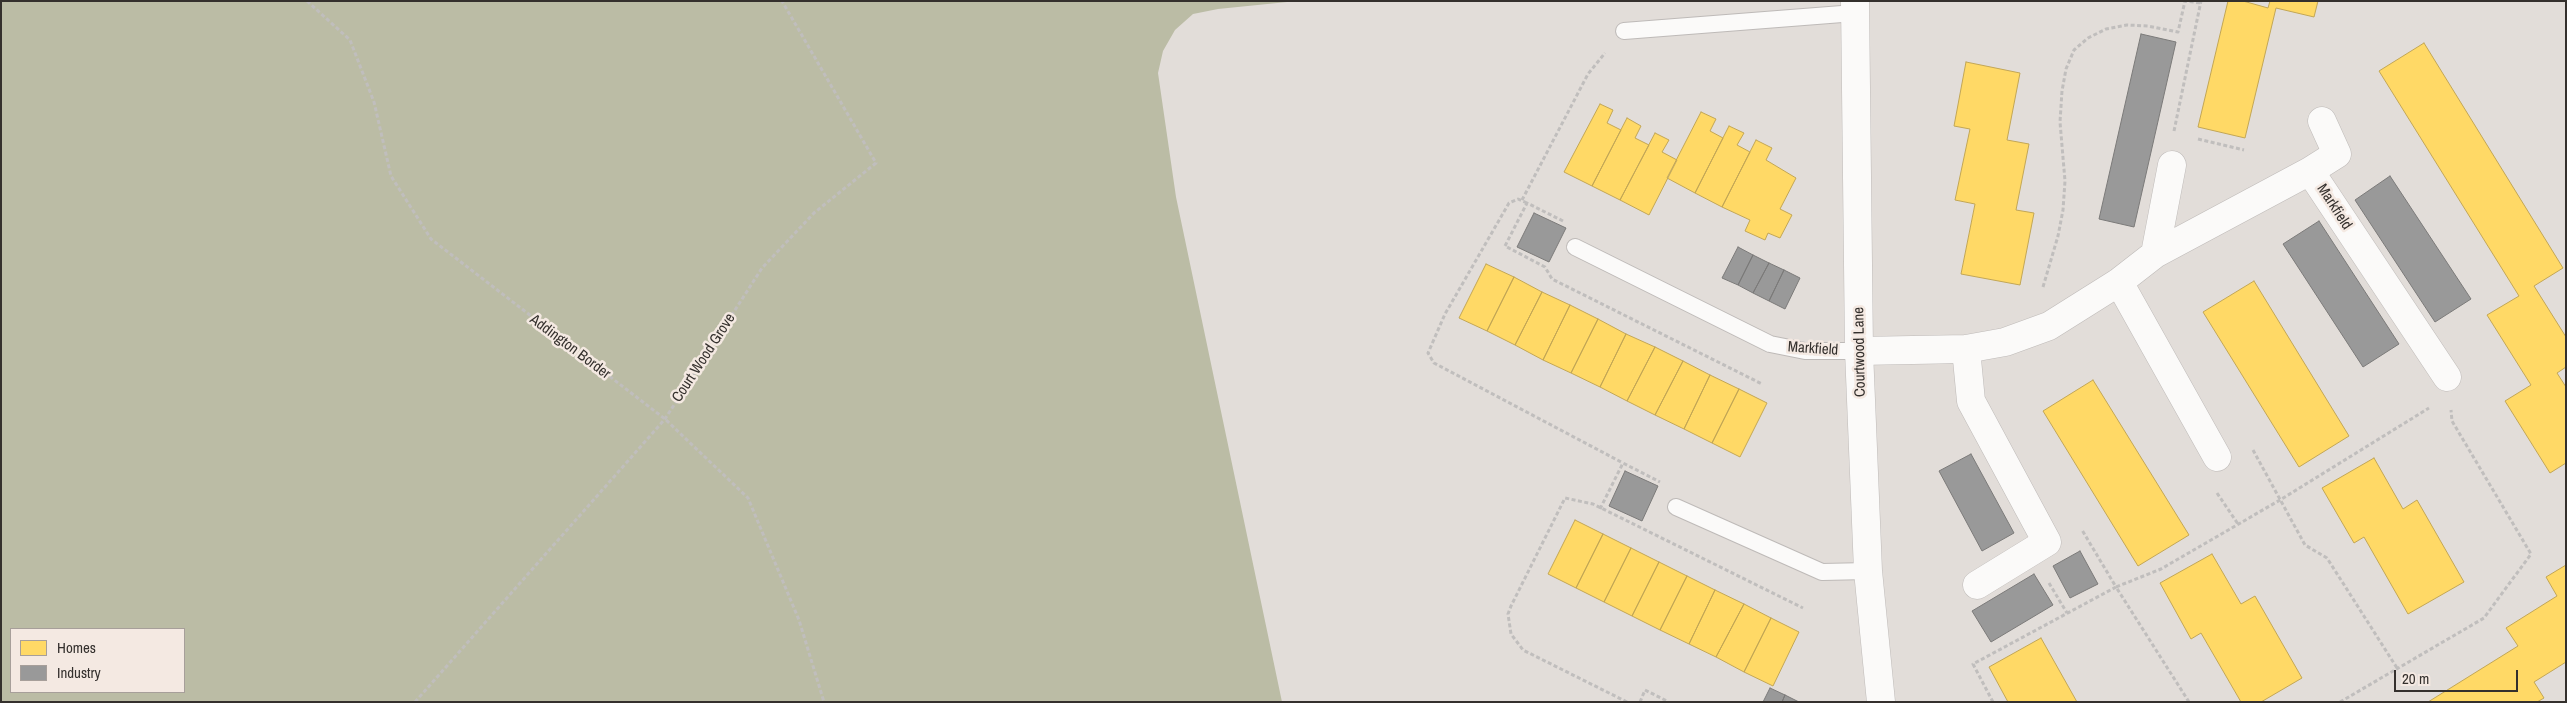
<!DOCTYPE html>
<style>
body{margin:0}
#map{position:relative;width:2567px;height:703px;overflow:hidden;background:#e2ddd9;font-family:"Archivo Narrow",sans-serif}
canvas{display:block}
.frame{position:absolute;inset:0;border:2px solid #34302d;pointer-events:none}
.legend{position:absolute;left:10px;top:628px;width:175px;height:65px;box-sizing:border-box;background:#f4e9e2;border:1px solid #a79f9a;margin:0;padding:6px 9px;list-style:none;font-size:15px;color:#34302d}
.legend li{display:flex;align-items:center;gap:10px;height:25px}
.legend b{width:25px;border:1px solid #a79f9a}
.scale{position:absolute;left:2394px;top:670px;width:124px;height:22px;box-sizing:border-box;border:2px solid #34302d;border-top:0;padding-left:6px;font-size:15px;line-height:18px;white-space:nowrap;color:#34302d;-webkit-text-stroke:4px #f4e9e2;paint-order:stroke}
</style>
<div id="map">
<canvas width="2567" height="703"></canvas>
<div class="frame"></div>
<ul class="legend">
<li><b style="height:14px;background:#ffd966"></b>Homes</li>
<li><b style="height:14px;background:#999"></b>Industry</li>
</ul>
<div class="scale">20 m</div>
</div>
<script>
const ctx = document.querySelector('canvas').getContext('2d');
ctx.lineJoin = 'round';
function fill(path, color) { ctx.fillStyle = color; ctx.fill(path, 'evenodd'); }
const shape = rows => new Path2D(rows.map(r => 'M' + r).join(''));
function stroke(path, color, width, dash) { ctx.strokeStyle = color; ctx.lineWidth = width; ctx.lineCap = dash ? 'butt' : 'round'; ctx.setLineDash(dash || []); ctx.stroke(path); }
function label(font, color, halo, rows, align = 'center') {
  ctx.font = font + ' "Archivo Narrow",sans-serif'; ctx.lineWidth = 5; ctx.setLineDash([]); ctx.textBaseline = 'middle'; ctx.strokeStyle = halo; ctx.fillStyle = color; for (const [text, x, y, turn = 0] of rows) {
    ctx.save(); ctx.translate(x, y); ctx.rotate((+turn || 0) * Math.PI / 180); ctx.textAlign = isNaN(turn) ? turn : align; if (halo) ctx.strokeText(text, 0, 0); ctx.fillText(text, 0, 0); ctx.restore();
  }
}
const forest = shape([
 [1,1,1297,1,1218,9,1193,14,1175,30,1163,51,1158,73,1176,197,1282,702,1,702],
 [11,629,184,629,184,692,11,692]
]);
const homes = shape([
 [2228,1,2243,1,2268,8,2270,1,2318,1,2314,17,2276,8,2245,138,2198,127,2228,1],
 [2424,43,2563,268,2534,286,2566,337,2566,367,2557,373,2566,387,2566,463,2550,473,2505,401,2531,385,2487,315,2519,296,2379,71,2424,43],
 [1966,62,2020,73,2007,140,2029,144,2016,210,2034,213,2020,285,1961,274,1975,204,1955,200,1970,129,1954,126,1966,62],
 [1600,104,1613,110,1607,123,1621,130,1592,186,1564,172,1600,104],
 [1701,112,1716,119,1710,131,1723,138,1695,193,1667,178,1701,112],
 [1627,118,1641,126,1635,138,1649,145,1620,200,1592,186,1627,118],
 [1729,126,1744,133,1737,145,1750,152,1722,207,1695,193,1729,126],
 [1655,133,1669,140,1662,152,1677,160,1649,215,1620,200,1655,133],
 [1756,140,1772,148,1766,160,1796,178,1780,209,1792,215,1780,238,1768,233,1765,240,1745,231,1750,220,1722,207,1756,140],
 [1486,264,1514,277,1487,331,1459,318,1486,264],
 [1514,277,1542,292,1515,345,1487,331,1514,277],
 [2254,281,2349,436,2299,467,2203,312,2254,281],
 [1542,292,1570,305,1543,360,1515,345,1542,292],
 [1570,305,1598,319,1571,373,1543,360,1570,305],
 [1598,319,1626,334,1600,387,1571,373,1598,319],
 [1626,334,1655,347,1627,401,1600,387,1626,334],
 [1655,347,1683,361,1655,415,1627,401,1655,347],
 [1683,361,1710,375,1684,429,1655,415,1683,361],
 [1710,375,1739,389,1712,443,1684,429,1710,375],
 [2093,380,2189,535,2138,566,2043,411,2093,380],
 [1739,389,1767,403,1740,457,1712,443,1739,389],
 [2374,458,2403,509,2417,500,2464,582,2408,614,2364,537,2354,543,2322,488,2374,458],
 [1575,520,1603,534,1576,588,1548,574,1575,520],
 [1603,534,1631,548,1604,602,1576,588,1603,534],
 [1631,548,1659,562,1632,616,1604,602,1631,548],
 [2212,554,2241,604,2255,596,2302,678,2261,702,2241,702,2201,633,2191,639,2160,583,2212,554],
 [1659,562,1687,576,1660,630,1632,616,1659,562],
 [2566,565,2566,662,2534,682,2544,698,2537,702,2428,702,2518,646,2506,628,2557,596,2546,577,2566,565],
 [1687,576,1715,590,1689,644,1660,630,1687,576],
 [1715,590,1744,604,1716,657,1689,644,1715,590],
 [1744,604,1771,618,1744,672,1716,657,1744,604],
 [1771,618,1799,632,1773,686,1744,672,1771,618],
 [2041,638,2077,702,2008,702,1989,667,2041,638]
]);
const industry = shape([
 [2141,34,2176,42,2134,227,2099,219,2141,34],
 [2390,176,2471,299,2435,322,2355,200,2390,176],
 [1534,213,1566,228,1549,262,1517,247,1534,213],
 [2319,221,2399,344,2363,367,2283,244,2319,221],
 [1738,247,1753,255,1738,285,1722,278,1738,247],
 [1753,255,1769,263,1753,293,1738,285,1753,255],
 [1769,263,1784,270,1769,301,1753,293,1769,263],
 [1784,270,1800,278,1785,309,1769,301,1784,270],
 [1971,454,2014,533,1982,551,1939,471,1971,454],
 [1625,471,1658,486,1642,521,1609,506,1625,471],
 [2080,551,2098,584,2070,598,2053,566,2080,551],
 [2034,574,2053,605,1991,642,1972,611,2034,574],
 [1770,688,1785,695,1782,702,1763,702,1770,688],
 [1785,695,1799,702,1782,702,1785,695]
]);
const path = shape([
 [307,1,350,40,374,102,391,176,431,239,665,419,748,498,799,620,824,702],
 [2174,131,2201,1],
 [2198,139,2244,150],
 [1522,200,1588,74,1605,53],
 [1527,203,1518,199,1509,203,1445,314,1428,353,1434,363,1623,463],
 [1563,221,1527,203,1505,246,1545,267,1552,279,1762,384],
 [2043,287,2058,236,2063,210,2065,181,2060,122,2062,91,2066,69,2074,50,2088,38,2106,29,2127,25,2148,26,2178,32,2185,1,2201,3],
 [2253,450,2305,545,2327,558,2397,668],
 [2217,493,2238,524],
 [1600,509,1623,463,1660,482],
 [2049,583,2067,613],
 [415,702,665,419,762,268,814,213,876,163,782,1],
 [1627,702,1523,650,1511,634,1508,614,1511,606,1565,498,1593,504,1803,608],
 [1640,702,1645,690,1667,701],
 [1993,702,1973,664,2116,587,2082,530],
 [2189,702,2116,587,2161,569,2280,500,2429,408],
 [2340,702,2484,618,2531,554,2452,421,2451,410]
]);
const service = shape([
 [1624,31,1855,13],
 [1575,247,1770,344,1805,351,1859,351],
 [1676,507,1822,572,1868,571]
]);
const minor = shape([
 [1855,1,1859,351,1868,571,1881,702],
 [2310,171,2337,154,2322,121],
 [2155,254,2172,165],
 [2119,282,2217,457],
 [1966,349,1971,401,2047,542,1977,585],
 [1859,351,1966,349,2005,342,2049,326,2119,282,2155,254,2310,171,2447,377]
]);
const streetNames = [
 ["Markfield",2334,207,57],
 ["Addington Border",570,347,37],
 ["Markfield",1813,349,4],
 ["Courtwood Lane",1860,352,-91],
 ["Court Wood Grove",704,358,-57]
];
fill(forest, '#bbbca5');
fill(homes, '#ffd966');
stroke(homes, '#c2a655', 1);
fill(industry, '#999');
stroke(industry, '#7b7a79', 1);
stroke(service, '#bebab8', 18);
stroke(minor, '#bebab8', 29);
stroke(path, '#c0bebd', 3, [4, 2.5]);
stroke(service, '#fbfaf9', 16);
stroke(minor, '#fbfaf9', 28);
label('15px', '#34302d', '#f4e9e2', streetNames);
</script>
